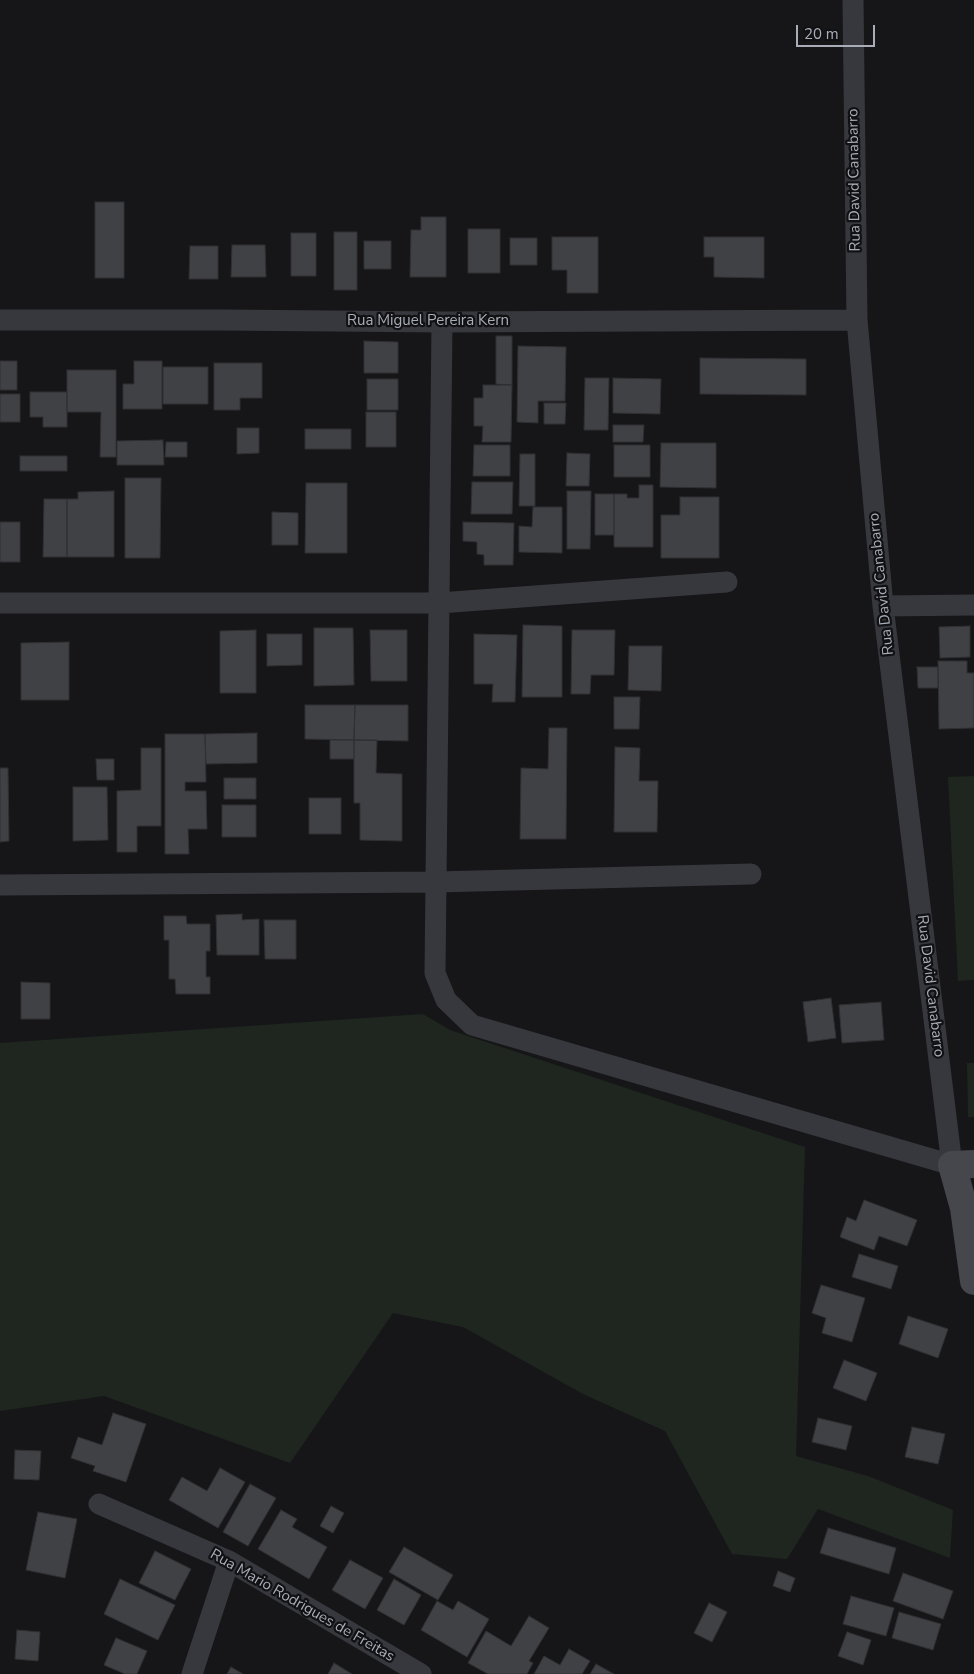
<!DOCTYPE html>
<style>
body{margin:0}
#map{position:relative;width:974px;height:1674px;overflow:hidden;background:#161618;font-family:"Nunito Sans",sans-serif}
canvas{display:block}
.scale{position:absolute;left:796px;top:25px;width:79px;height:22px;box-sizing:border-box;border:2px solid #a8adb8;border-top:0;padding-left:6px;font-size:15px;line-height:18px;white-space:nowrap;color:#a8adb8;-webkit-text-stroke:4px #111113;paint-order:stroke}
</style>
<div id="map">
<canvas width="974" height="1674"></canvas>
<div class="scale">20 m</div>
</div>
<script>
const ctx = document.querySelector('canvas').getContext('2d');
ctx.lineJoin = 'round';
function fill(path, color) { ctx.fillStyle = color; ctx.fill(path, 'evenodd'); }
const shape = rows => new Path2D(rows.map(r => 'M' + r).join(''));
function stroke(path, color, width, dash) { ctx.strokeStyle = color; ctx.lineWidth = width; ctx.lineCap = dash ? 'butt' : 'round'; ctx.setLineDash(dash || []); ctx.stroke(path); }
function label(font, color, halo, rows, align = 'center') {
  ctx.font = font + ' "Nunito Sans",sans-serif'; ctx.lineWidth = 4.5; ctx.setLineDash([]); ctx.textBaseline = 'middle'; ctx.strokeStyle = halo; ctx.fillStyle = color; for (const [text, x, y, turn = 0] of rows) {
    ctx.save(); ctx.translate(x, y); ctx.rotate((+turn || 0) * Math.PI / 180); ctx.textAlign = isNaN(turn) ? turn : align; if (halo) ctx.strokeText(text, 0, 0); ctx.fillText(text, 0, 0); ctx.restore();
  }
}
const green = shape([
 [974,776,974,980,958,981,948,777],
 [423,1014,450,1030,805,1147,796,1456,868,1476,953,1510,950,1558,818,1509,787,1559,732,1554,665,1431,583,1394,463,1327,393,1313,290,1463,104,1396,0,1411,0,1043],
 [967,1063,974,1063,974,1117,968,1117]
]);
const building = shape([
 [95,202,124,202,124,278,95,278,95,202],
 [421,217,446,217,446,277,410,277,411,230,421,230,421,217],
 [468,229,500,229,500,273,468,273,468,229],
 [334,232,357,232,357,290,334,290,334,232],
 [291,233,316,233,316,276,291,276,291,233],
 [552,237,598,237,598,293,567,293,567,270,552,270,552,237],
 [704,237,764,237,764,278,714,277,714,257,704,257,704,237],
 [510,238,537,238,537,265,510,265,510,238],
 [364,241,391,241,391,269,364,269,364,241],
 [232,245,265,245,266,277,231,277,232,245],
 [190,246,218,246,218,279,189,279,190,246],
 [496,336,512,336,512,385,496,384,496,336],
 [364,341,398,342,398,373,364,373,364,341],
 [518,346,566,347,565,401,538,401,538,423,517,422,518,346],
 [700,358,806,359,806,395,700,394,700,358],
 [0,361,17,361,17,390,0,390,0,361],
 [134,361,162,361,162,409,123,409,123,384,134,384,134,361],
 [214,363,262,363,262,398,240,398,240,410,214,410,214,363],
 [163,367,208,367,208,404,163,404,163,367],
 [67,370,116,370,116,457,100,457,101,412,67,412,67,370],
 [585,378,609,378,608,430,584,430,585,378],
 [613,378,661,379,660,414,613,413,613,378],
 [367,379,398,379,398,410,367,410,367,379],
 [483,385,512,385,511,442,482,442,483,426,474,426,474,398,483,398,483,385],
 [30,392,67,392,67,427,43,427,43,417,30,417,30,392],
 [0,394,20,394,20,422,0,422,0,394],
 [544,403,566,403,565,424,544,424,544,403],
 [366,412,396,412,396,447,366,447,366,412],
 [613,425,644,425,643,442,613,442,613,425],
 [237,428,259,428,259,453,237,454,237,428],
 [305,429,351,429,351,449,305,449,305,429],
 [163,440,164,465,117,465,117,441,163,440],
 [166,442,187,442,187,457,165,457,166,442],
 [661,443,716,443,716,488,660,487,661,443],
 [474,445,510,445,510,476,473,476,474,445],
 [614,445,650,445,650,477,614,477,614,445],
 [567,453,590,454,589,486,566,486,567,453],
 [520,454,535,454,535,506,519,506,520,454],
 [20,456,67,456,67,471,20,471,20,456],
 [125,478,161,478,160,558,125,558,125,478],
 [472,482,513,482,512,514,471,514,472,482],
 [306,483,347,483,347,553,305,553,306,483],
 [639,485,653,485,653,547,614,547,614,494,627,494,627,498,639,498,639,485],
 [114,491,114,557,67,557,67,499,78,499,78,492,114,491],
 [567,491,591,491,590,549,567,549,567,491],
 [595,494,614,494,614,535,595,535,595,494],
 [680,497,719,497,719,558,661,558,661,515,680,515,680,497],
 [44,499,67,499,67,557,43,557,44,499],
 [533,507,562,507,562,553,519,552,519,526,532,527,533,507],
 [272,512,298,513,298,545,272,545,272,512],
 [0,522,20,522,20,562,0,562,0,522],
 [463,522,514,523,513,565,484,565,484,555,477,554,477,542,463,541,463,522],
 [523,625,562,626,562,697,522,697,523,625],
 [970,626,970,657,940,658,939,627,970,626],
 [314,628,353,628,354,685,314,686,314,628],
 [256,630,256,693,220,693,220,631,256,630],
 [370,630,407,630,407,681,371,681,370,630],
 [572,630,615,630,614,675,591,675,590,694,571,694,572,630],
 [267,634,302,634,302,665,267,666,267,634],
 [474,634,517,635,515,702,492,702,493,684,474,684,474,634],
 [69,642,69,700,21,700,21,643,69,642],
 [629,646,662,646,661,691,628,690,629,646],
 [938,661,967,661,967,673,974,673,974,728,939,729,938,661],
 [917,667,938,667,938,688,918,688,917,667],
 [614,697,640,697,639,729,614,729,614,697],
 [305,705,355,705,354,740,305,739,305,705],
 [355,705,408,705,408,741,354,740,355,705],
 [549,728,567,728,566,839,520,839,521,768,548,769,549,728],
 [257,733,257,763,206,764,205,734,257,733],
 [165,734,205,734,206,782,185,782,185,791,206,791,207,829,188,829,189,854,165,854,165,734],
 [330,740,354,740,354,759,330,759,330,740],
 [354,740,377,740,376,773,402,774,402,841,360,840,360,803,354,803,354,740],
 [615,747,640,748,639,781,658,781,657,832,614,832,615,747],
 [141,748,161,748,161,826,137,826,137,852,117,852,117,791,141,790,141,748],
 [96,759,114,759,114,780,97,780,96,759],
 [0,768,8,768,9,841,0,842,0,768],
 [224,778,256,778,256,799,224,799,224,778],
 [73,787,107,787,108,840,73,841,73,787],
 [309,798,341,798,341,834,309,834,309,798],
 [222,805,256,805,256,837,222,837,222,805],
 [242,914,242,920,259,919,259,955,217,955,216,915,242,914],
 [164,916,186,916,187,924,210,924,210,951,206,951,206,977,210,977,210,994,176,994,175,979,169,979,169,940,164,940,164,916],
 [264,920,296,920,296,959,265,959,264,920],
 [21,982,50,983,50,1019,21,1019,21,982],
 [831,998,836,1038,808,1042,803,1002,831,998],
 [881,1002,884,1040,842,1043,839,1005,881,1002],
 [864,1200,917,1220,907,1246,879,1236,874,1250,840,1237,847,1217,856,1221,864,1200],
 [859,1254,898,1266,891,1289,852,1277,859,1254],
 [821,1285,865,1298,852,1342,822,1333,826,1318,812,1313,821,1285],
 [908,1316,948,1329,938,1358,899,1344,908,1316],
 [844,1360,877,1373,866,1401,833,1388,844,1360],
 [113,1413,146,1424,126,1482,93,1471,95,1466,71,1458,78,1437,102,1445,113,1413],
 [818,1418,852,1426,846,1450,812,1442,818,1418],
 [912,1427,945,1434,938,1464,905,1457,912,1427],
 [15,1450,41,1451,39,1480,14,1479,15,1450],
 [220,1468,245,1482,218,1528,169,1500,182,1477,207,1491,220,1468],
 [250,1484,276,1498,248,1546,223,1532,250,1484],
 [331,1506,344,1513,333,1533,320,1526,331,1506],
 [281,1510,297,1519,292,1527,327,1547,309,1579,258,1549,281,1510],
 [38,1512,77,1519,65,1578,26,1570,38,1512],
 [828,1528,896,1548,889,1574,820,1553,828,1528],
 [404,1547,453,1575,438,1600,389,1572,404,1547],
 [155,1551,191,1569,175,1600,139,1583,155,1551],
 [350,1560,383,1578,365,1609,332,1590,350,1560],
 [778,1571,795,1578,790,1592,773,1586,778,1571],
 [903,1573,953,1591,943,1619,893,1601,903,1573],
 [120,1579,175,1605,158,1640,104,1614,120,1579],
 [394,1579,421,1595,404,1625,377,1610,394,1579],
 [851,1596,894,1608,886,1636,843,1624,851,1596],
 [437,1601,453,1610,458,1601,489,1619,467,1657,421,1630,437,1601],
 [709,1603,727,1612,712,1642,694,1633,709,1603],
 [899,1612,941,1624,933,1650,892,1638,899,1612],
 [529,1616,549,1628,529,1661,533,1663,527,1674,488,1674,468,1663,486,1631,511,1646,529,1616],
 [17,1630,40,1632,38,1661,15,1659,17,1630],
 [847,1632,871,1640,863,1665,838,1656,847,1632],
 [116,1638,147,1651,137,1674,125,1674,104,1665,116,1638],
 [569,1649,590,1661,582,1674,534,1674,544,1656,560,1665,569,1649],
 [334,1663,352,1674,328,1674,334,1663],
 [596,1664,614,1674,590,1674,596,1664],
 [231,1667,243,1674,227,1674,231,1667]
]);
const street = shape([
 [0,320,223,320,442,322,857,320],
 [442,322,435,973,446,1000,472,1025,952,1165,883,606,857,320,853,0],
 [0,603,439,603,727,582],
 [883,606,974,605],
 [0,885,436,882,751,874],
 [99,1504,229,1561,421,1674],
 [192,1674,229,1561]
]);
const secondary = shape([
 [974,1164,952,1165,964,1208,974,1281]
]);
const streetNames = [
 ["Rua David Canabarro",855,180,-91],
 ["Rua Miguel Pereira Kern",428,321],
 ["Rua David Canabarro",882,584,-96],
 ["Rua David Canabarro",930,986,83],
 ["Rua Mario Rodrigues de Freitas",302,1606,30]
];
fill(green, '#1e261f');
fill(building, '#404145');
stroke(building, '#303034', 1);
stroke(street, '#37383d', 21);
stroke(secondary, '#45474d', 28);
label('15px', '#a8adb8', '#111113', streetNames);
</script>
